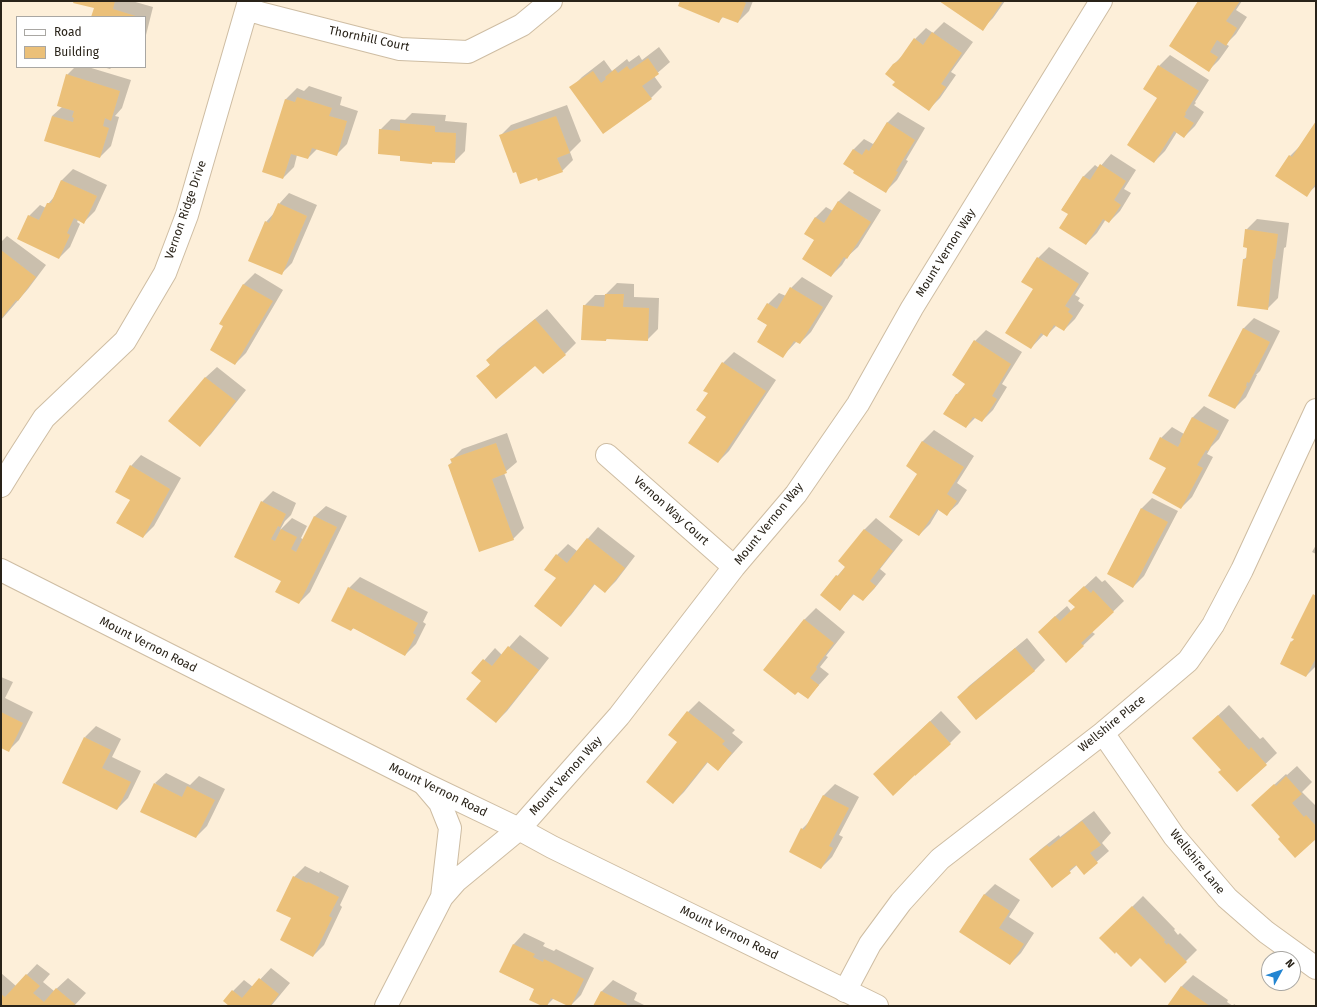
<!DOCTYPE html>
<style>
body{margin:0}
#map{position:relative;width:1317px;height:1007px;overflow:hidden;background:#fdefd9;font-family:"Fira Sans",sans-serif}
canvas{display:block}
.frame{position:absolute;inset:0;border:2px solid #292319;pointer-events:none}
.legend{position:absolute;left:16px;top:16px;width:130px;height:52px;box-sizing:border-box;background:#fff;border:1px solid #a9a7a3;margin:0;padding:5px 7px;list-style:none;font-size:12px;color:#292319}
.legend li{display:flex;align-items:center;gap:8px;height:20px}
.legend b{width:20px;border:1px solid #a9a7a3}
.north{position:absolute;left:1261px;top:951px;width:40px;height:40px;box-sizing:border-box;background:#fff;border:1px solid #a9a7a3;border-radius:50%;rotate:50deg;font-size:11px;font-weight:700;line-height:16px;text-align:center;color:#292319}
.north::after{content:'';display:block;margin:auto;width:14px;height:18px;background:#2385d1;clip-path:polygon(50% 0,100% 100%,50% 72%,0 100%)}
</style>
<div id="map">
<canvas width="1317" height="1007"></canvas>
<div class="frame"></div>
<ul class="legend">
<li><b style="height:5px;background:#fff"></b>Road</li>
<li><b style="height:11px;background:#ebc079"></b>Building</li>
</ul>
<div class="north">N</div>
</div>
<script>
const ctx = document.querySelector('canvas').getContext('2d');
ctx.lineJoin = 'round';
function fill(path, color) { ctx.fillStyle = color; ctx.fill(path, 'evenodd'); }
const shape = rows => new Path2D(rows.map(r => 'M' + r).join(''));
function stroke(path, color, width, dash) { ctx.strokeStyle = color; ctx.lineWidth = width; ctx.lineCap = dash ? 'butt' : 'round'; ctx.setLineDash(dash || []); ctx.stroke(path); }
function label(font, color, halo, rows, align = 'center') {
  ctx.font = font + ' "Fira Sans",sans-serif'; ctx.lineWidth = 3; ctx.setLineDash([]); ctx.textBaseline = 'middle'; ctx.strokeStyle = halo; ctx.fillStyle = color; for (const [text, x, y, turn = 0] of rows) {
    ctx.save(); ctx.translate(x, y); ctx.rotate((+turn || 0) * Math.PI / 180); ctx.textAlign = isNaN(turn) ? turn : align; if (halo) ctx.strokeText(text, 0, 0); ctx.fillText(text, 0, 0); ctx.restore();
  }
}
const shadow = shape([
 [75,1,132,1,153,7,146,35,145,36,145,17,92,17,95,7],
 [681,1,753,1,749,11,738,22,724,16,719,21],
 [941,1,1005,1,993,18,982,29],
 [1198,1,1242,1,1236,10,1247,17,1236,34,1226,44,1229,46,1219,60,1208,71],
 [944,22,973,42,951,72,956,75,940,98,929,109,896,81,893,65,905,53,915,39,926,28,933,33],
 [659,47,670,62,654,76,662,87,651,98,571,88,582,77,604,60,612,71,627,59,629,62,639,55,642,60],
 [1170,55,1209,80,1195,102,1196,103,1194,105,1204,112,1195,126,1184,137,1177,132,1165,151,1154,162,1159,98,1159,66],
 [75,67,88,67,131,80,122,108,115,116,119,117,111,146,100,157,52,116,62,107,67,75],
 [103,67,112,67,110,69],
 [309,86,342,97,340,105,358,111,347,144,336,155,317,149,308,158,297,155,294,167,283,178,264,172,286,99,297,88,304,91],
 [567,105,581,141,570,152,573,160,562,171,500,136,511,125],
 [898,112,925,128,906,160,908,161,897,180,886,191,856,171,853,150,864,139,873,144,878,138,887,123],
 [412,113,446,115,445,121,467,123,465,151,454,162,433,161,432,163,380,130,391,119,405,120],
 [1316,123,1316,186,1306,195,1290,156,1301,145],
 [1111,154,1136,170,1124,189,1131,193,1120,211,1109,222,1106,219,1097,233,1086,244,1069,214,1062,209,1084,176,1095,165,1099,168],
 [73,169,107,185,95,211,84,222,78,220,77,222,80,224,70,247,59,258,29,216,40,205,46,208,48,204,54,197,62,180],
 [849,191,881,210,858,247,847,257,842,265,831,276,816,240,815,218,826,207,833,211,838,202],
 [289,193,317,205,292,263,281,274,266,222,275,212,279,204],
 [1257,219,1289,223,1286,247,1284,248,1278,298,1267,309,1244,259,1247,257,1248,247,1246,230],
 [7,236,46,265,28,289,1,320,1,242],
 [1049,247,1089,273,1075,295,1080,298,1078,301,1084,305,1075,319,1064,330,1057,325,1047,335,1044,334,1031,348,1034,289,1023,282,1038,258],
 [255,273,283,290,246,353,235,364,225,326,221,324,244,284],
 [802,277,833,296,811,332,800,343,797,341,782,357,768,325,758,319,768,304,779,293,786,296,791,288],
 [617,283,634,284,634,297,659,298,658,329,647,340,608,338,606,340,584,306,595,295,605,295],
 [547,309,576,343,565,354,478,376,491,364,487,360,498,349],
 [1254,318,1280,331,1260,371,1256,375,1257,375,1246,397,1235,408,1243,329],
 [986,330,1022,352,1002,384,1007,387,993,410,982,421,976,417,966,427,957,394,966,384,975,341],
 [734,352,776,380,729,451,718,462,707,416,709,393,723,363],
 [217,367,246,390,211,434,200,445,170,421,206,377],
 [1204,406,1229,420,1219,439,1211,447,1207,454,1213,457,1192,497,1181,508,1167,468,1161,438,1172,427,1184,434,1193,417],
 [934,430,974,456,957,483,967,490,958,504,947,514,939,509,930,524,919,535,918,473,907,466,923,441],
 [507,433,517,462,504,473,524,528,513,539,449,465,452,462,451,460,462,449],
 [141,455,181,478,154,526,143,537,131,500,131,466],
 [273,491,296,503,291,515,285,521,280,530,292,518,307,526,301,538,304,540,315,516,326,506,347,516,310,592,299,603,282,580,235,557,262,502],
 [1152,498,1178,511,1144,576,1133,587,1142,508],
 [876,518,903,540,880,569,886,574,874,589,863,600,855,593,840,610,821,595,846,566,840,561,865,529],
 [598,527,635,556,616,581,605,592,595,584,571,615,560,626,557,578,546,569,557,555,568,544,577,551],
 [1316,545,1316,554,1312,552],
 [1096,576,1102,582,1105,580,1124,601,1092,632,1095,634,1066,662,1050,621,1067,606,1071,611,1076,607,1081,590],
 [360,577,428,612,423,622,426,624,416,644,405,655,354,628,351,630,349,588],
 [1316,593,1316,666,1306,676,1281,663,1292,641,1295,639],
 [816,608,845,632,826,656,828,657,820,667,829,674,808,697,765,669,805,619],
 [520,635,549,658,507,711,496,722,482,681,473,673,495,648,502,655],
 [1027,638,1045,660,1034,671,958,697,969,686],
 [1,677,13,682,5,698,33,712,19,740,8,751,1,747],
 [699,701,735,730,732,733,743,742,718,770,708,762,684,792,673,803,679,742,670,735,688,712],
 [1229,705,1260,739,1263,737,1277,753,1237,791,1222,770,1194,738],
 [941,711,961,732,950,743,886,763],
 [96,726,121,739,112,757,141,771,128,798,117,809,85,737],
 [1297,766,1312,782,1302,792,1316,806,1316,838,1281,837,1263,795,1286,774,1287,775],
 [166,773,190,785,199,776,225,789,207,826,196,837,155,783],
 [835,784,859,797,839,835,843,837,832,857,821,868,790,851,802,829,811,820,824,795],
 [1094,811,1111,833,1102,843,1109,851,1084,873,1077,865,1052,887,1030,859,1041,849,1059,835,1060,837],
 [305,866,319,873,320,871,349,886,340,905,342,907,324,945,313,956,292,917,294,877],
 [995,884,1020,900,1009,917,1034,933,1021,953,1010,964,984,895],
 [1143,896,1175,929,1174,930,1178,935,1180,933,1197,950,1165,982,1140,957,1116,951,1101,938],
 [524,933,545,943,543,946,554,951,556,949,594,968,581,995,570,1006,554,998,546,1006,544,1006,535,989,500,972,514,944],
 [37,964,50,974,43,982,54,991,68,978,86,993,74,1006,1,1006,1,973,16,986],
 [271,968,290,983,271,1006,230,1006,233,991,244,980,253,987],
 [1193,975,1228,1000,1227,1002,1233,1006,1234,1004,1237,1006,1168,1006,1182,986],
 [613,980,637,993,634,1000,646,1006,594,1006,602,991]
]);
const building = shape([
 [74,1,115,1,113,9,139,17,91,17,94,8,73,3],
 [680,1,742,1,746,3,738,23,722,17,719,23,678,6],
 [939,1,1003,1,983,31],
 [1198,1,1240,1,1226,21,1237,28,1226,46,1217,40,1210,52,1218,57,1209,72,1169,46],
 [932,32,962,53,941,84,946,87,929,111,892,85,895,82,885,74,893,64,898,61,914,38,923,45],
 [648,58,659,74,642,86,652,99,603,134,569,87,593,71,601,83,606,79,605,77,615,69,618,73,627,66,630,70],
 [1158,65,1199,91,1185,113,1186,114,1184,117,1194,123,1184,138,1174,131,1154,163,1127,145,1157,98,1143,89],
 [66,74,120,91,111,121,105,118,103,126,109,128,100,158,44,141,52,116,73,122,74,118,72,117,74,111,57,106],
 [297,97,332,108,329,116,347,121,337,156,312,148,308,159,291,154,283,179,262,172,285,99,295,102],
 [556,116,570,153,557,158,563,172,538,181,537,178,520,184,516,172,513,173,499,135],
 [1316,121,1316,183,1307,197,1275,176,1289,155,1292,157],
 [887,122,915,140,896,171,898,172,886,193,853,173,854,171,843,164,853,149,862,155,866,149,869,151],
 [400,123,435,126,435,132,456,133,455,163,432,162,432,164,400,161,400,156,378,154,379,129,400,131],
 [1100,164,1126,181,1114,200,1121,205,1109,223,1103,219,1086,245,1059,228,1068,214,1061,210,1083,176,1090,180],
 [61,180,97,196,84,224,74,218,67,233,70,235,59,259,17,239,28,215,39,220,47,203,51,203],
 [838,201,871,222,847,259,844,257,831,277,802,259,814,240,804,234,815,217,824,223],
 [278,203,307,216,282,275,248,261,265,221,269,223],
 [1245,229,1278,234,1275,259,1273,259,1268,310,1237,306,1243,259,1246,259,1247,248,1243,247],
 [1,250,36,277,18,301,16,300,1,319],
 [1037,257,1079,284,1065,306,1070,309,1068,312,1073,316,1064,331,1054,325,1047,337,1041,333,1031,349,1005,333,1033,289,1021,282],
 [243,284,273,301,235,365,210,350,223,326,219,324],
 [790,287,823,307,800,344,794,341,783,358,757,342,767,325,757,319,767,303,777,309],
 [605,294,624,294,623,307,649,308,648,341,606,339,606,341,581,340,583,305,604,307],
 [535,319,566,355,543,374,535,366,496,399,476,376,490,365,486,360],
 [1243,328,1270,342,1249,383,1247,382,1246,386,1247,386,1235,409,1208,396],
 [974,340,1011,364,992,396,997,399,982,422,973,417,966,428,943,414,956,394,958,394,965,384,952,375],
 [722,362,766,391,718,463,688,443,706,417,696,410,708,393,703,391],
 [205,377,236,401,200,447,168,421],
 [1192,417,1219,431,1208,451,1206,450,1197,465,1203,468,1181,509,1152,493,1166,468,1149,459,1160,437,1178,447,1181,441,1180,440],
 [922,441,964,467,947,494,957,501,947,516,937,509,919,536,889,517,917,474,906,466],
 [496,443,507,473,492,479,514,540,479,552,448,465,452,463,450,459],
 [130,465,170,489,143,538,116,523,130,500,115,492],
 [261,501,286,514,280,527,278,526,271,539,275,541,281,529,297,537,291,549,296,552,314,516,337,527,299,604,275,592,281,581,234,557],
 [1141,508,1168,522,1133,588,1107,574],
 [864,529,893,551,870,581,876,586,863,601,853,594,840,611,820,595,836,575,838,576,845,567,838,561],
 [587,538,625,568,605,593,594,584,561,627,534,606,556,578,544,570,556,554,567,563],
 [1084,586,1091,593,1093,590,1114,612,1081,643,1084,646,1066,663,1038,632,1055,616,1060,621,1075,607,1068,601],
 [348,587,418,623,413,633,416,635,405,656,353,628,351,631,331,621],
 [1313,594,1316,596,1316,658,1306,677,1280,664,1291,641,1292,642,1294,639,1291,638],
 [804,619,834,643,816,667,817,669,810,678,819,685,808,699,798,692,795,695,763,670],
 [508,646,539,670,496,723,466,699,481,681,471,673,483,659,492,666],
 [1015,648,1035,671,976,720,957,697],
 [687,711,725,741,722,744,732,753,718,771,707,762,673,804,646,782,677,742,668,735],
 [1,712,23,723,9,752,1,748],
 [1218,715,1249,750,1251,747,1267,765,1237,792,1218,772,1221,770,1192,738],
 [930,721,951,744,915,776,915,775,893,796,873,774],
 [84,737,111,750,102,768,131,782,117,810,62,783],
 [1286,776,1302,794,1292,803,1304,817,1306,815,1316,826,1316,839,1295,858,1278,839,1280,837,1251,805,1274,784,1276,786],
 [154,783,182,797,187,786,215,800,196,838,140,812],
 [823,795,849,808,829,846,833,848,821,869,789,852,801,828,804,830],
 [1082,821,1101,845,1090,853,1098,863,1084,875,1076,865,1069,870,1071,873,1052,888,1029,859,1047,845,1049,847],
 [293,876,307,883,308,882,339,897,329,916,332,918,313,957,280,940,291,918,276,911],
 [984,894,1010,911,999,928,1024,944,1010,965,959,932],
 [1132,906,1165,940,1164,942,1167,945,1168,943,1187,962,1165,983,1140,958,1131,967,1116,952,1115,954,1099,938],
 [513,944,535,954,533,957,543,962,544,959,584,979,571,1006,568,1006,551,998,547,1006,542,1006,529,1000,534,989,499,972],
 [26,974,40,986,33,993,44,1002,56,988,75,1004,74,1006,1,1006,1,994,5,997],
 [259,978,279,994,270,1006,229,1006,223,1001,232,990,242,998],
 [1181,986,1210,1006,1167,1006],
 [601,991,627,1004,626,1006,593,1006]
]);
const minor = shape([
 [247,9,263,14,400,49,468,52,522,25,551,1],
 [607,455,734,567],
 [1,486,17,460,44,418,125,341,165,273,187,215,249,1],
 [1103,733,1174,836,1227,898,1266,932,1316,968],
 [423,783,440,803,450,828,442,897],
 [845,991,870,944,901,902,940,859,1103,733,1188,661,1213,625,1242,570,1316,410],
 [386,1006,442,897,456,881,519,829,619,716,734,567,796,494,858,404,912,308,1101,1]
]);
const major = shape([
 [1,570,423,783,519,829,552,847,877,1006]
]);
const streetNames = [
 ["Thornhill Court",369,39,12],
 ["Vernon Ridge Drive",186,210,-71],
 ["Mount Vernon Way",946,253,-58],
 ["Vernon Way Court",671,511,42],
 ["Mount Vernon Way",769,524,-51],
 ["Mount Vernon Road",148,645,27],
 ["Wellshire Place",1112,724,-39],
 ["Mount Vernon Way",566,776,-48],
 ["Mount Vernon Road",438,790,26],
 ["Wellshire Lane",1197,862,51],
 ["Mount Vernon Road",729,933,26]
];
fill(shadow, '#0003');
fill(building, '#ebc079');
stroke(minor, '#cebda3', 24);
stroke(major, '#cebda3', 24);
stroke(minor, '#fff', 22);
stroke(major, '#fff', 22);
label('12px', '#292319', '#fff', streetNames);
</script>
